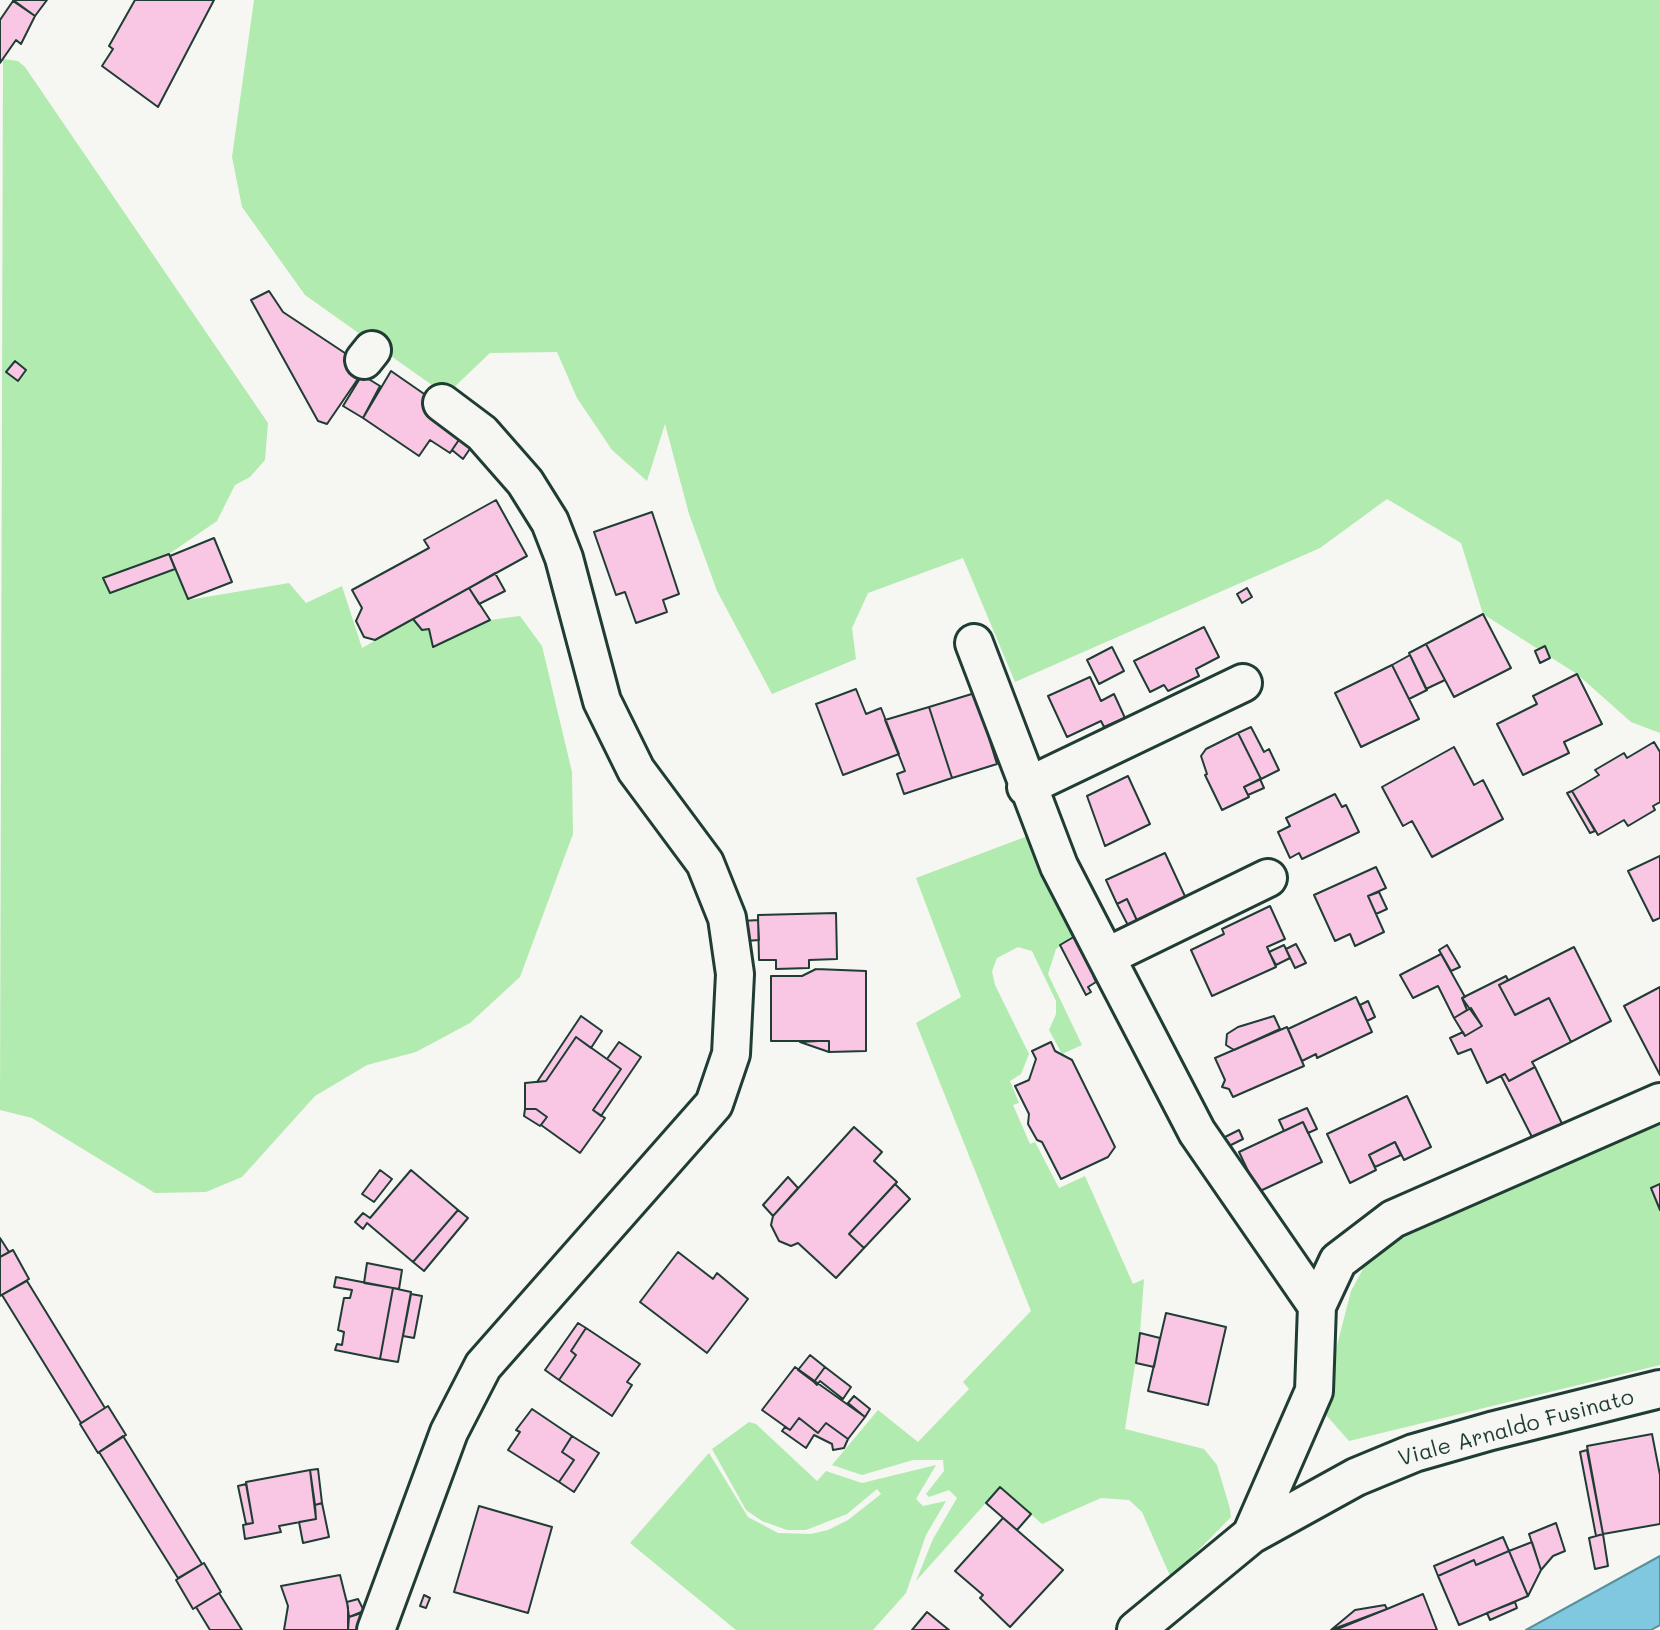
<!DOCTYPE html>
<style>
body{margin:0}
canvas{display:block;background:#f6f6f2}
</style>
<canvas width="1660" height="1630"></canvas>
<script>
const ctx = document.querySelector('canvas').getContext('2d');
ctx.lineJoin = 'round';
function fill(path, color) { ctx.fillStyle = color; ctx.fill(path, 'evenodd'); }
const shape = rows => new Path2D(rows.map(r => 'M' + r).join(''));
function stroke(path, color, width, dash) { ctx.strokeStyle = color; ctx.lineWidth = width; ctx.lineCap = dash ? 'butt' : 'round'; ctx.setLineDash(dash || []); ctx.stroke(path); }
function label(font, color, halo, rows, align = 'center') {
  ctx.font = font + ' Mali,sans-serif'; ctx.lineWidth = 8; ctx.setLineDash([]); ctx.textBaseline = 'middle'; ctx.strokeStyle = halo; ctx.fillStyle = color; for (const [text, x, y, turn = 0] of rows) {
    ctx.save(); ctx.translate(x, y); ctx.rotate((+turn || 0) * Math.PI / 180); ctx.textAlign = isNaN(turn) ? turn : align; if (halo) ctx.strokeText(text, 0, 0); ctx.fillText(text, 0, 0); ctx.restore();
  }
}
const green = shape([
 [254,0,1660,0,1660,733,1631,722,1577,674,1483,614,1461,543,1387,499,1320,548,1015,682,963,558,868,593,852,628,856,659,772,694,717,591,689,514,665,424,647,481,612,450,577,398,557,352,490,353,446,395,305,295,242,207,232,157],
 [3,59,18,61,25,67,268,423,265,460,250,477,235,485,217,521,169,554,104,578,110,593,175,569,188,600,289,583,306,603,342,586,362,648,413,619,422,629,429,629,433,647,490,620,520,616,542,646,572,772,573,834,520,977,470,1023,416,1052,367,1065,315,1096,242,1177,206,1192,155,1193,32,1118,0,1110],
 [1033,834,1077,935,1056,949,1048,974,1082,1045,1062,1054,1049,1030,1056,1014,1056,1001,1032,951,1018,947,997,958,992,971,995,985,1029,1054,1021,1074,1010,1081,1019,1103,1013,1105,1030,1144,1035,1142,1059,1188,1085,1176,1133,1284,1144,1279,1140,1333,1125,1429,1204,1449,1217,1465,1230,1509,1231,1517,1171,1578,1142,1512,1129,1500,1101,1498,1042,1524,1000,1487,916,1581,933,1539,957,1498,949,1490,929,1497,926,1494,944,1471,943,1460,913,1460,862,1475,832,1465,878,1410,918,1442,969,1389,963,1382,1031,1311,916,1023,961,997,916,878],
 [1660,1125,1660,1365,1349,1441,1326,1415,1328,1380,1351,1291,1370,1256,1408,1228],
 [749,1422,756,1424,817,1481,826,1471,862,1483,936,1465,916,1499,923,1506,946,1501,926,1535,906,1593,873,1630,736,1630,630,1543,709,1453,748,1517,778,1533,811,1534,828,1530,848,1520,881,1494,877,1489,847,1514,806,1530,787,1530,762,1521,746,1510,712,1449]
]);
const water = shape([
 [1660,1556,1660,1625,1651,1630,1526,1630,1660,1556]
]);
const building = shape([
 [13,0,47,0,35,16,13,0],
 [135,0,214,0,158,107,102,66,113,49,109,46,135,0],
 [13,1,35,16,21,44,16,40,0,63,0,20,13,1],
 [269,291,283,312,366,367,327,424,318,421,251,300,269,291],
 [15,361,26,370,18,381,6,372,15,361],
 [391,371,469,425,450,453,430,440,419,456,363,418,391,371],
 [362,375,380,386,363,418,343,406,362,375],
 [467,428,478,437,463,459,452,450,467,428],
 [496,500,527,556,375,640,364,637,356,621,362,608,352,590,429,548,424,540,496,500],
 [652,512,679,594,663,600,667,612,636,623,625,592,616,595,594,532,652,512],
 [214,538,232,582,188,599,170,556,214,538],
 [169,554,175,569,110,593,103,578,169,554],
 [495,573,505,591,479,604,469,588,495,573],
 [469,588,490,620,433,647,429,629,422,630,413,619,469,588],
 [1247,588,1252,597,1242,603,1237,594,1247,588],
 [1483,614,1511,668,1454,697,1426,644,1483,614],
 [1204,627,1219,657,1196,669,1199,676,1168,691,1164,685,1150,692,1134,661,1204,627],
 [1426,644,1445,680,1426,689,1409,653,1426,644],
 [1545,646,1550,658,1540,663,1535,651,1545,646],
 [1112,647,1124,671,1099,684,1087,660,1112,647],
 [1410,655,1427,690,1409,699,1392,665,1410,655],
 [1392,665,1419,719,1361,747,1335,693,1392,665],
 [1577,674,1602,724,1564,742,1569,753,1523,775,1497,724,1537,704,1533,696,1577,674],
 [1090,677,1101,701,1114,694,1125,718,1104,727,1101,721,1067,737,1048,696,1090,677],
 [856,689,866,714,881,708,899,754,843,775,816,704,856,689],
 [975,693,997,764,952,778,929,707,975,693],
 [929,707,952,778,904,794,897,774,905,771,885,720,929,707],
 [1251,727,1264,752,1269,749,1279,770,1261,779,1238,733,1251,727],
 [1238,733,1261,779,1244,787,1249,797,1222,810,1205,775,1207,774,1201,756,1206,749,1238,733],
 [1654,742,1660,752,1660,802,1653,806,1655,810,1628,826,1624,820,1598,835,1572,791,1599,775,1595,770,1624,753,1627,758,1654,742],
 [1454,747,1474,785,1483,780,1503,819,1432,857,1412,821,1403,826,1382,787,1454,747],
 [1128,776,1150,824,1105,846,1087,796,1128,776],
 [1260,779,1264,788,1248,795,1244,787,1260,779],
 [1572,791,1595,831,1590,833,1567,793,1572,791],
 [1335,794,1342,807,1346,805,1359,832,1302,859,1299,853,1290,858,1278,832,1290,826,1286,818,1335,794],
 [1165,853,1189,905,1140,927,1127,899,1117,904,1106,880,1165,853],
 [1660,856,1660,918,1653,921,1628,871,1660,856],
 [1376,867,1386,888,1368,896,1384,932,1355,946,1350,934,1335,941,1314,895,1376,867],
 [1379,892,1387,909,1376,914,1368,896,1379,892],
 [1127,899,1140,927,1133,935,1117,904,1127,899],
 [1270,906,1285,939,1267,947,1276,967,1212,996,1191,950,1224,934,1222,929,1270,906],
 [836,913,837,959,809,960,809,968,776,969,776,960,759,960,758,915,836,913],
 [758,920,759,940,745,941,743,921,758,920],
 [1077,935,1097,974,1093,975,1096,982,1088,987,1091,992,1086,995,1060,945,1077,935],
 [1296,944,1306,963,1295,968,1286,949,1296,944],
 [1284,945,1290,958,1276,965,1269,952,1284,945],
 [1447,945,1460,967,1451,971,1439,950,1447,945],
 [1574,947,1611,1021,1571,1042,1549,998,1515,1015,1499,985,1574,947],
 [1441,954,1465,997,1462,998,1467,1010,1454,1018,1438,986,1413,998,1400,975,1441,954],
 [816,969,866,971,866,1051,829,1052,829,1041,771,1041,771,976,802,976,816,969],
 [1506,976,1508,980,1499,985,1515,1015,1549,998,1571,1042,1532,1062,1535,1067,1509,1081,1505,1074,1487,1083,1471,1049,1458,1054,1450,1038,1463,1032,1465,1036,1482,1026,1462,998,1506,976],
 [1660,987,1660,1075,1624,1006,1660,987],
 [1356,997,1372,1032,1317,1058,1316,1054,1302,1061,1288,1029,1356,997],
 [1368,1001,1375,1017,1367,1021,1360,1005,1368,1001],
 [1471,1008,1482,1026,1465,1036,1454,1018,1471,1008],
 [581,1016,602,1031,591,1048,576,1037,546,1081,537,1082,581,1016],
 [1274,1016,1280,1029,1234,1050,1226,1045,1227,1034,1238,1027,1274,1016],
 [1287,1027,1304,1066,1233,1097,1229,1089,1222,1087,1225,1080,1215,1058,1287,1027],
 [576,1037,621,1069,593,1110,605,1118,580,1153,541,1125,547,1117,536,1109,525,1109,525,1083,546,1081,576,1037],
 [829,1041,829,1052,800,1042,818,1041,829,1041],
 [619,1042,641,1057,601,1116,593,1110,621,1069,607,1059,619,1042],
 [1051,1042,1055,1051,1072,1060,1115,1147,1108,1157,1061,1179,1042,1142,1037,1140,1028,1124,1029,1114,1015,1086,1029,1080,1036,1059,1032,1051,1051,1042],
 [1535,1067,1565,1130,1536,1145,1501,1076,1505,1074,1509,1081,1535,1067],
 [1407,1096,1431,1147,1404,1160,1395,1142,1369,1155,1376,1170,1350,1183,1327,1134,1407,1096],
 [1307,1108,1317,1129,1308,1133,1303,1122,1284,1131,1279,1120,1307,1108],
 [525,1109,536,1109,547,1117,540,1126,524,1116,525,1109],
 [1303,1122,1322,1162,1258,1192,1239,1152,1303,1122],
 [854,1127,882,1152,874,1161,897,1182,849,1234,864,1248,836,1278,798,1243,791,1246,779,1241,771,1225,773,1216,854,1127],
 [1239,1130,1243,1139,1227,1147,1223,1138,1239,1130],
 [1395,1142,1401,1155,1375,1167,1369,1155,1395,1142],
 [380,1170,392,1179,374,1202,362,1194,380,1170],
 [411,1170,458,1210,413,1262,367,1223,363,1229,355,1222,363,1213,370,1218,411,1170],
 [788,1177,798,1188,773,1216,763,1205,788,1177],
 [895,1184,910,1199,864,1248,849,1234,895,1184],
 [1660,1184,1660,1210,1651,1188,1660,1184],
 [458,1210,468,1218,424,1271,413,1262,458,1210],
 [0,1238,9,1252,0,1257,0,1238],
 [13,1250,29,1279,0,1296,0,1257,13,1250],
 [678,1252,713,1279,717,1273,748,1299,707,1353,640,1302,678,1252],
 [367,1263,402,1270,399,1289,364,1283,367,1263],
 [336,1277,393,1288,380,1359,335,1350,337,1344,342,1345,344,1332,338,1330,344,1298,350,1298,352,1290,334,1287,336,1277],
 [27,1281,105,1408,81,1423,2,1295,27,1281],
 [393,1288,411,1292,398,1362,380,1359,393,1288],
 [411,1294,422,1296,414,1338,403,1336,411,1294],
 [1166,1313,1226,1327,1208,1405,1148,1391,1166,1313],
 [578,1323,586,1328,571,1351,576,1355,559,1380,545,1370,578,1323],
 [586,1328,640,1364,627,1382,632,1385,612,1416,559,1380,576,1355,571,1351,586,1328],
 [1140,1333,1160,1338,1154,1367,1136,1363,1140,1333],
 [810,1355,825,1367,814,1382,798,1370,810,1355],
 [795,1367,865,1417,848,1439,826,1423,818,1433,799,1418,790,1430,762,1410,795,1367],
 [825,1367,851,1387,843,1399,820,1381,817,1385,814,1382,825,1367],
 [854,1396,870,1409,865,1417,848,1403,854,1396],
 [108,1406,126,1435,98,1453,80,1424,108,1406],
 [532,1409,572,1436,562,1452,574,1460,559,1482,508,1450,520,1432,516,1430,532,1409],
 [799,1418,818,1433,826,1423,848,1439,844,1448,833,1450,832,1444,814,1435,806,1448,782,1431,785,1427,790,1430,799,1418],
 [1652,1434,1660,1475,1660,1524,1603,1534,1587,1446,1652,1434],
 [123,1436,202,1564,178,1578,99,1452,123,1436],
 [572,1436,599,1453,574,1492,559,1482,574,1460,562,1452,572,1436],
 [1587,1450,1603,1534,1596,1536,1580,1452,1587,1450],
 [318,1469,322,1503,315,1505,310,1470,318,1469],
 [310,1470,316,1519,279,1526,281,1532,245,1539,243,1525,253,1523,246,1482,310,1470],
 [246,1484,253,1523,246,1524,238,1486,246,1484],
 [1000,1487,1031,1514,1017,1530,986,1503,1000,1487],
 [322,1503,329,1537,303,1543,299,1522,316,1519,315,1505,322,1503],
 [479,1506,552,1527,528,1613,454,1592,479,1506],
 [1003,1518,1063,1570,1010,1627,980,1598,983,1595,955,1571,1003,1518],
 [1556,1523,1565,1551,1553,1556,1541,1570,1529,1534,1556,1523],
 [1603,1534,1608,1566,1595,1569,1589,1538,1603,1534],
 [1503,1537,1509,1551,1476,1565,1474,1560,1438,1576,1434,1566,1503,1537],
 [1532,1542,1541,1570,1528,1596,1509,1551,1532,1542],
 [1509,1551,1528,1596,1459,1625,1438,1576,1474,1560,1476,1565,1509,1551],
 [204,1563,221,1592,193,1609,176,1580,204,1563],
 [340,1575,348,1607,348,1630,284,1630,288,1606,281,1586,340,1575],
 [219,1593,242,1630,210,1630,196,1607,219,1593],
 [1423,1594,1437,1630,1335,1630,1387,1609,1423,1594],
 [424,1595,430,1598,426,1608,420,1606,424,1595],
 [358,1599,364,1611,349,1617,347,1602,358,1599],
 [1515,1602,1517,1608,1490,1620,1487,1613,1515,1602],
 [1385,1605,1387,1609,1331,1630,1355,1610,1385,1605],
 [368,1611,364,1630,348,1630,349,1617,368,1611],
 [927,1612,949,1630,912,1630,927,1612]
]);
const minor = shape([
 [364,360,372,350],
 [974,643,1059,866,1106,957,1197,1132,1317,1306],
 [1026,787,1243,683],
 [1106,957,1268,878],
 [1251,1535,1314,1391,1317,1306,1338,1261,1393,1219,1660,1102],
 [376,1630,449,1432,483,1366,714,1104,731,1054,735,974,727,918,705,863,636,770,602,701,564,558,550,522,525,482,482,433,442,403],
 [1136,1630,1251,1535,1356,1477,1414,1453,1491,1431,1660,1389]
]);
const streetNames = [
 ["Viale Arnaldo Fusinato",1516,1428,-15]
];
fill(green, '#b2ebaf');
fill(water, '#7fc8df');
stroke(water, '#59909b', 2);
fill(building, '#f9c6e3');
stroke(building, '#1f3d34', 2);
stroke(minor, '#1f3d34', 42);
stroke(minor, '#f6f6f2', 36);
label('22px', '#1f3d34', '#f6f6f2', streetNames);
</script>
